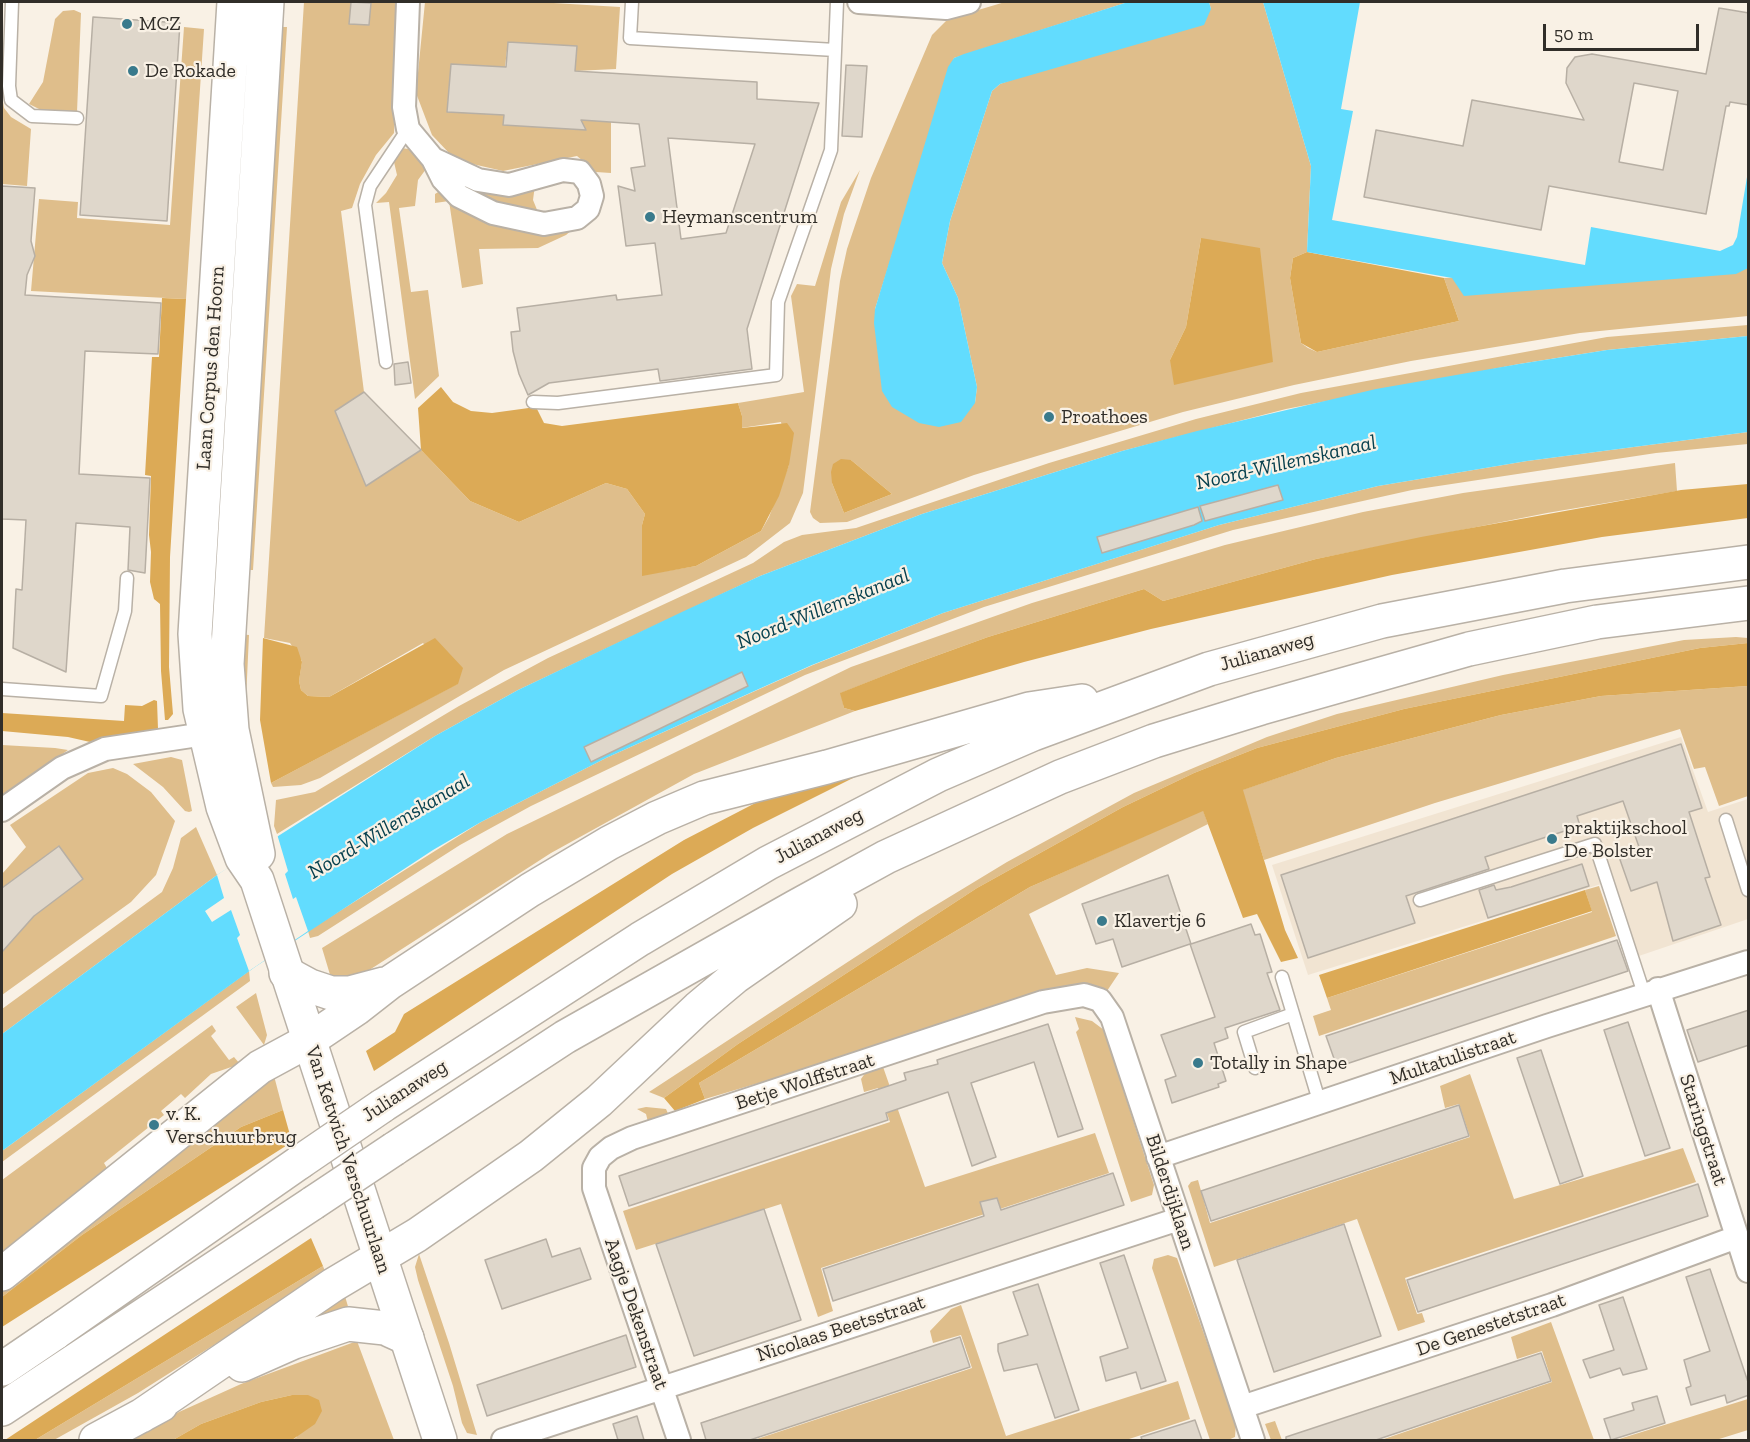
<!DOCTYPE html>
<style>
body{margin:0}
#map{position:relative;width:1750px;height:1442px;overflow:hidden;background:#f9f1e5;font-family:"Zilla Slab",serif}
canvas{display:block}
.frame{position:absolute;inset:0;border:3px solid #312e29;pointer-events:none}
.scale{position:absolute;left:1543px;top:24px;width:156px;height:27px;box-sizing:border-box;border:3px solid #312e29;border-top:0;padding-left:8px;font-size:18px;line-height:21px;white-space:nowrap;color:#312e29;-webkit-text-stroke:4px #f9f1e5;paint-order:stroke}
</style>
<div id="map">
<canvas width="1750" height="1442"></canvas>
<div class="frame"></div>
<div class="scale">50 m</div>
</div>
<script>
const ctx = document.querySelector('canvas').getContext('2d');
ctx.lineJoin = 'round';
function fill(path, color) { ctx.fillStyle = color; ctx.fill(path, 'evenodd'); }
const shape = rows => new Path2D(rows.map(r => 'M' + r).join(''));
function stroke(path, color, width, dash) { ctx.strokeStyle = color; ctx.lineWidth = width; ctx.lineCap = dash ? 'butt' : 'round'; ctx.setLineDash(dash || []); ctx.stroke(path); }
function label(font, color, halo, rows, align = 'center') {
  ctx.font = font + ' "Zilla Slab",serif'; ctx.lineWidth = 4.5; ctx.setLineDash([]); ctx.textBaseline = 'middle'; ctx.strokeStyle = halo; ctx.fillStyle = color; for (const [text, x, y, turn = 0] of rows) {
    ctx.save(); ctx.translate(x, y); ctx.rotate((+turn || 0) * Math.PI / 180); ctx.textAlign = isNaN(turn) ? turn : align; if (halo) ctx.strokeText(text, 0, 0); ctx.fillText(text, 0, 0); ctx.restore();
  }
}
const built = shape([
 [1681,737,1708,812,1748,799,1748,919,1627,960,1601,884,1308,975,1272,865]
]);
const green = shape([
 [304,2,401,2,394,133,376,155,360,184,352,208,341,211,364,392,335,411,366,486,421,450,470,501,519,522,606,483,627,489,645,514,642,525,642,575,696,566,761,531,769,517,789,465,781,422,741,428,742,416,738,403,804,392,791,296,797,284,815,286,841,202,860,170,844,214,831,269,803,493,790,523,746,557,504,670,320,778,301,785,273,787,271,783,457,684,423,643,329,697,308,696,301,690,299,681,302,661,290,643,264,638],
 [425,2,537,2,620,7,616,69,575,71,508,42,505,67,451,64,447,111,611,122,611,173,596,172,577,156,503,171,468,163,449,153,432,135,416,93],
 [1005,2,1128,2,954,58,875,309,975,403,977,387,958,298,942,263,950,221,992,91,1000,84,1211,9,1209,2,1263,2,1311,166,1307,252,1293,258,1290,278,1301,343,1308,348,1317,352,1459,321,1444,278,1748,268,1748,316,1580,333,1411,361,1294,385,1183,412,974,475,847,522,820,523,813,518,810,512,840,281,847,249,871,178,932,35,948,19],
 [1201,238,1273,362,1170,360,1186,327],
 [851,460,892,494,844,513,832,483],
 [74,10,81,13,77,112,45,112,29,104,43,82,55,19,63,11],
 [184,27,204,29,186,299,31,291,39,199,78,202,77,218,170,225],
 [277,27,287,27,253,570,242,570],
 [2,95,4,108,11,117,31,129,27,186,2,184],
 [402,148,414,150,426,169,418,180,415,206,399,208,411,292,428,290,439,376,415,399,389,202,376,203,386,193,397,175,394,162],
 [446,171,535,185,533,200,540,217,473,196],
 [443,189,578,225,566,235,538,248,479,249,483,284,462,288,449,201,435,203,435,194],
 [1748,325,1748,336,1607,350,1519,364,1286,409,1122,451,922,514,760,576,518,690,435,736,277,834,274,826,276,800,315,792,459,706,548,658,753,563,784,542,802,535,856,528,1049,463,1196,419,1301,393,1607,337],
 [1748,432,1748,444,1656,453,1412,490,1233,530,984,607,805,675,531,806,460,845,318,936,310,938,308,931,481,822,606,758,813,665,943,613,1219,525,1378,486,1527,461],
 [1675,463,1677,491,1547,513,1316,559,1163,601,1144,589,988,637,908,666,841,693,844,708,855,711,694,774,551,853,360,976,331,978,322,948,507,834,851,667,1032,603,1225,545,1363,512,1463,493],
 [238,634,249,635,246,700],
 [1736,637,1748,638,1748,643,1700,648,1404,709,1257,748,1194,773,1123,807,977,888,738,1044,664,1098,649,1092,918,916,1007,862,1134,793,1267,737,1337,714,1503,675,1684,640],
 [1748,686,1748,796,1719,806,1705,767,1694,769,1680,729,1435,803,1264,860,1242,790,1336,758,1501,715,1601,696],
 [2,745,55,748,68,750,2,797],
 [171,757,182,760,192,811,189,812,185,811,163,787,133,764],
 [113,768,127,774,151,792,175,821,156,875,131,902,2,995,2,949,36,914,83,879,59,846,2,888,2,874,26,847,10,825,88,773],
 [1203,810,1208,824,1029,914,1056,975,1087,968,1119,973,1105,994,1097,988,1077,984,1059,989,876,1048,705,1099,699,1083,1030,887],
 [196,827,217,875,2,1034,2,1009,162,892,173,868,181,838],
 [1599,886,1616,936,1319,1036,1313,1016,1331,1010,1327,998,1592,912,1585,890],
 [249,971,250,981,2,1162,2,1151],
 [256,993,267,1035,264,1045,236,1007],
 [1075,1017,1092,1021,1104,1030,1154,1185,1152,1195,1131,1202,1076,1032,1079,1029],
 [212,1025,216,1031,211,1036,229,1060,234,1057,240,1064,211,1074,185,1098,181,1094,161,1111,164,1115,104,1163,107,1168,2,1265,2,1180],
 [882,1064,925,1187,1095,1133,1109,1173,821,1268,833,1311,818,1317,781,1204,636,1250,623,1211,890,1122,878,1088,864,1092,861,1079,868,1069],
 [273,1072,283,1110,241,1127,82,1235,2,1297,2,1284],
 [1470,1074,1514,1199,1683,1148,1696,1182,1405,1278,1417,1314,1422,1313,1425,1322,1398,1331,1357,1219,1214,1267,1188,1186,1191,1182,1198,1180,1210,1223,1470,1137,1459,1104,1445,1108,1440,1086],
 [646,1107,666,1109,670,1118,648,1122,646,1114,637,1109],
 [419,1254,449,1343,477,1435,467,1433,462,1423,453,1386,418,1280,415,1267],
 [1168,1255,1177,1258,1236,1424,1235,1437,1228,1440,1210,1440,1152,1268,1154,1259],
 [323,1266,326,1274,138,1393,54,1440,35,1440],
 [344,1293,350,1313,252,1352],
 [961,1305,1006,1436,1178,1381,1190,1419,1126,1440,754,1440,972,1368,961,1335,933,1343,930,1331,951,1309],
 [1551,1322,1594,1440,1381,1440,1552,1382,1542,1351,1517,1359,1511,1337],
 [357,1341,394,1440,292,1440,297,1437,292,1395,261,1402,201,1424,173,1440,126,1440,179,1412,241,1384],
 [1748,1399,1748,1430,1716,1440,1616,1440],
 [1275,1421,1282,1440,1271,1440,1265,1424]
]);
const forest = shape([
 [1201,238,1260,248,1273,362,1174,385,1170,360,1186,327],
 [1307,252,1444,278,1459,321,1317,352,1301,343,1290,278,1293,258],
 [162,298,186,299,170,557,169,667,173,714,168,720,165,720,161,671,160,604,154,599,150,582,151,552,149,535,151,476,145,475,152,357,159,357],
 [441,387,453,402,471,411,492,413,536,407,544,423,562,426,738,403,742,416,742,428,787,423,794,433,789,465,779,496,761,531,696,566,642,576,642,525,645,514,627,489,606,483,519,522,470,501,421,450,418,408],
 [841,459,851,460,892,494,844,513,832,483,831,472,833,464],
 [1748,484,1748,518,1602,537,1392,575,1151,629,1024,662,855,711,844,708,840,693,908,666,988,637,1144,589,1163,601,1316,559,1421,537,1681,490],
 [263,638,297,647,302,662,299,681,301,690,308,696,329,697,435,638,463,668,458,684,271,783,260,720],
 [1748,643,1748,686,1601,696,1501,715,1336,758,1243,790,1285,930,1298,958,1281,962,1257,914,1243,918,1203,811,1030,887,699,1083,705,1099,675,1111,664,1098,738,1044,977,888,1123,807,1194,773,1257,748,1404,709,1700,648],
 [154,700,157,701,158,729,90,742,68,737,2,731,2,713,124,721,125,705,142,706],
 [887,761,753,828,672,874,374,1071,366,1051,395,1032,404,1014,684,840,794,783],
 [1585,890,1592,911,1327,998,1319,975],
 [283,1110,292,1142,2,1327,2,1297,82,1235,241,1127],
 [311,1238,323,1266,35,1440,5,1440],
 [292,1395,308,1395,319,1400,322,1411,315,1424,292,1440,173,1440,201,1424,261,1402]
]);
const water = shape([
 [1128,2,1209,2,1211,9,1204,25,1000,84,992,91,950,221,942,263,958,298,977,387,975,403,961,422,939,427,919,423,892,407,882,391,874,323,875,309,948,67,954,58,964,54],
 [1263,2,1360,2,1341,109,1353,111,1332,220,1585,265,1591,227,1720,251,1733,245,1737,237,1748,171,1748,268,1736,274,1464,296,1452,278,1307,252,1311,166],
 [1748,336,1748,432,1527,461,1378,486,1219,525,943,613,812,665,606,758,481,822,433,850,255,967,2,1151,2,1034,217,875,435,736,518,690,684,611,760,576,922,514,1122,451,1197,431,1376,389,1519,364,1607,350]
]);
const pier = shape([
 [277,834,288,871,285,874,293,899,296,897,308,931,249,971,237,938,240,935,231,910,212,922,205,911,224,898,217,875]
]);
const building = shape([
 [351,2,371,3,369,25,349,24,351,2],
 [1719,8,1749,13,1749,105,1730,102,1729,106,1726,106,1706,214,1549,186,1541,230,1364,197,1376,130,1463,146,1472,100,1584,120,1566,83,1567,68,1575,57,1592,54,1706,74,1719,8],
 [1634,83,1678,91,1663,170,1619,162,1634,83],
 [93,17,180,23,167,221,80,215,93,17],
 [508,42,577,46,575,71,757,82,757,99,819,103,747,329,752,369,660,381,658,369,549,383,528,395,519,374,513,351,511,332,520,331,517,308,616,295,617,300,662,295,655,243,626,246,618,186,635,191,631,168,645,166,639,124,581,120,586,130,503,125,504,115,447,112,451,64,506,67,508,42],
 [668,138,755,144,726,233,681,239,668,138],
 [846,65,867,66,862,137,842,136,846,65],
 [2,186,35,188,31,241,35,256,27,275,25,295,161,303,158,354,85,351,79,474,150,478,145,573,128,570,130,527,76,523,66,672,13,648,16,589,22,590,26,520,2,519,2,186],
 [408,362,411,383,395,385,394,364,408,362],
 [364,392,421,450,366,486,335,411,364,392],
 [1278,485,1283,500,1205,521,1200,506,1278,485],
 [1198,507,1202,521,1194,525,1102,553,1097,537,1198,507],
 [742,672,748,686,591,762,584,747,742,672],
 [1681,744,1702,808,1689,812,1710,877,1705,878,1721,925,1673,941,1657,882,1631,891,1618,854,1639,847,1623,801,1577,816,1580,826,1485,857,1489,869,1406,896,1415,923,1308,958,1281,875,1681,744],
 [59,846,83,879,34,916,2,952,2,888,59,846],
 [1582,864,1589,886,1488,918,1479,890,1494,885,1496,890,1511,887,1582,864],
 [1168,875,1191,944,1251,924,1255,935,1260,934,1272,972,1267,973,1280,1010,1225,1028,1228,1038,1214,1043,1226,1081,1218,1084,1219,1087,1172,1103,1165,1080,1176,1076,1161,1035,1215,1017,1190,944,1122,967,1113,939,1096,944,1082,904,1168,875],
 [1617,940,1628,971,1337,1067,1326,1036,1617,940],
 [1749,1010,1749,1045,1698,1062,1687,1030,1749,1010],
 [1628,1022,1670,1148,1645,1156,1604,1030,1628,1022],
 [1048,1024,1083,1129,1058,1137,1034,1062,971,1083,996,1157,972,1166,948,1092,886,1113,888,1120,629,1206,619,1176,906,1080,904,1073,938,1064,937,1060,1048,1024],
 [1541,1050,1583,1176,1560,1184,1517,1058,1541,1050],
 [1459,1105,1469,1136,1211,1221,1201,1191,1459,1105],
 [1113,1173,1124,1205,833,1301,823,1269,984,1216,980,1202,997,1198,1001,1210,1113,1173],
 [1698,1184,1708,1216,1418,1312,1407,1280,1698,1184],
 [764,1209,801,1320,694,1356,656,1244,764,1209],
 [1344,1224,1381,1336,1274,1372,1237,1260,1344,1224],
 [546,1239,552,1257,580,1248,591,1279,502,1309,485,1260,546,1239],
 [1124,1255,1166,1381,1141,1389,1136,1372,1106,1381,1100,1357,1128,1348,1100,1263,1124,1255],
 [1710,1269,1749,1385,1749,1395,1727,1403,1725,1395,1691,1405,1686,1388,1691,1386,1684,1360,1710,1351,1686,1277,1710,1269],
 [1038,1284,1079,1410,1055,1418,1037,1364,1004,1371,998,1351,998,1344,1028,1335,1013,1292,1038,1284],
 [1623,1297,1647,1369,1623,1375,1620,1368,1590,1378,1583,1360,1614,1350,1599,1305,1623,1297],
 [626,1335,636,1367,487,1416,477,1385,626,1335],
 [960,1337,970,1367,750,1440,706,1440,701,1423,960,1337],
 [1541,1353,1551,1381,1376,1440,1286,1440,1286,1437,1541,1353],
 [1657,1396,1665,1423,1611,1440,1604,1419,1634,1410,1632,1403,1657,1396],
 [637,1416,644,1440,618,1440,613,1424,637,1416],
 [1195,1420,1202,1440,1142,1440,1141,1437,1195,1420]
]);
const service = shape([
 [12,2,9,86,11,100,32,116,77,118],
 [632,2,630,38,835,50],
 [386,362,365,205,370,186,408,129],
 [533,402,558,403,776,375,778,302,831,150,837,2],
 [2,689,101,696,125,611,127,578],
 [1726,820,1748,890],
 [1420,900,1595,844,1644,994],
 [1282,977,1320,1104],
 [1255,1068,1244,1032,1293,1014]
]);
const minor = shape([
 [408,2,404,107,408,129,433,159,443,179,459,196,493,213,544,224,577,218,588,209,592,196,589,184,580,172,563,170,509,185,478,180,433,159],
 [859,2,946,8,969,2],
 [2,810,62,768,105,749,218,732],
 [1658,989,1748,1271],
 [1158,1157,1547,1026,1748,962],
 [1242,1407,1552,1305,1737,1237],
 [503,1440,1179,1219],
 [679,1440,594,1188,594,1168,600,1157,611,1148,632,1138,1043,1002,1084,995,1100,1000,1112,1017,1253,1440]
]);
const secondary = shape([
 [234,2,195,634,200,709,223,807,242,858,257,880,440,1440],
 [258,854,232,730,227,664,267,2]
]);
const trunk = shape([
 [286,973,310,986,331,993,350,993,384,984],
 [308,1041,357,1008,389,983,530,890,609,843,657,818,704,798,827,767,1029,709,1082,701],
 [382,1106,640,939,768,863,938,775,1033,734,1209,669,1382,621,1565,586,1748,562],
 [394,1149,565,1037,795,907,886,857,1060,777,1154,741,1261,708,1469,649,1597,622,1748,603],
 [55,1333,300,1162],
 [242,1365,294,1342,348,1324,385,1328,407,1338],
 [2,1409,313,1203],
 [141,1416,333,1285,417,1235,531,1156,599,1101,698,1008,735,977,840,904],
 [96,1440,161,1405]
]);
const motorway = shape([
 [2,1274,260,1067,308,1041],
 [2,1369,55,1333]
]);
const trunkBridge = shape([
 [300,1162,382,1106],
 [313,1203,394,1149]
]);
const markers = [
 [127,24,6,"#397a8c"],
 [133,71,6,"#397a8c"],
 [650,217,6,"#397a8c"],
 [1049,417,6,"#397a8c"],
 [1552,839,6,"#397a8c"],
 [1102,921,6,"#397a8c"],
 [1198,1063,6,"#397a8c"],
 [154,1125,6,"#397a8c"]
];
const poiNames = [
 ["MCZ",139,24],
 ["De Rokade",145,71],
 ["Heymanscentrum",662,217],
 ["Proathoes",1061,417],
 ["praktijkschool",1564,828],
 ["De Bolster",1564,851],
 ["Klavertje 6",1114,921],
 ["Totally in Shape",1210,1063],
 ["v. K.",166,1114],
 ["Verschuurbrug",166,1137]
];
const streetNames = [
 ["Laan Corpus den Hoorn",211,368,-86],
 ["Julianaweg",1267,652,-16],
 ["Julianaweg",819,836,-28],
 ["Multatulistraat",1453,1058,-19],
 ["Betje Wolffstraat",805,1082,-18],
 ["Julianaweg",405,1091,-33],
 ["Staringstraat",1703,1130,72],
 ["Van Ketwich Verschuurlaan",348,1160,72],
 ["Bilderdijklaan",1170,1192,72],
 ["Aagje Dekenstraat",636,1314,71],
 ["De Genestetstraat",1491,1325,-19],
 ["Nicolaas Beetsstraat",841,1329,-18]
];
const waterNames = [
 ["Noord-Willemskanaal",1286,463,-13],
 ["Noord-Willemskanaal",823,609,-22],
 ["Noord-Willemskanaal",389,827,-31]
];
fill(built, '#f1e4d2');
fill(green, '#dfbe8b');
fill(forest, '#dcaa56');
fill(water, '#62dcfe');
fill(pier, '#f9f1e5');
fill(building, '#dfd7cb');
stroke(building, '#b7afa4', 1.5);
stroke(service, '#b9b1a6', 15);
stroke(minor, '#b9b1a6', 26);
stroke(secondary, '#b9b1a6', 36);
stroke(trunk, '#b9b1a6', 36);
stroke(motorway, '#b9b1a6', 36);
stroke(service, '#fff', 12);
stroke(minor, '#fff', 22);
stroke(secondary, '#fff', 33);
stroke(trunk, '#fff', 33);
stroke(motorway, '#fff', 33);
stroke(trunkBridge, '#b9b1a6', 36, []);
stroke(trunkBridge, '#fff', 33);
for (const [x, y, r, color] of markers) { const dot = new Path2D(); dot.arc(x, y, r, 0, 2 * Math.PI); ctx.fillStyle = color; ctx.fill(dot); stroke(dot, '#f9f1e5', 2); }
label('20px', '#312e29', '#f9f1e5', poiNames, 'left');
label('20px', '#312e29', '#f9f1e5', streetNames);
label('italic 21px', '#07404e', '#f9f1e5', waterNames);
</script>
